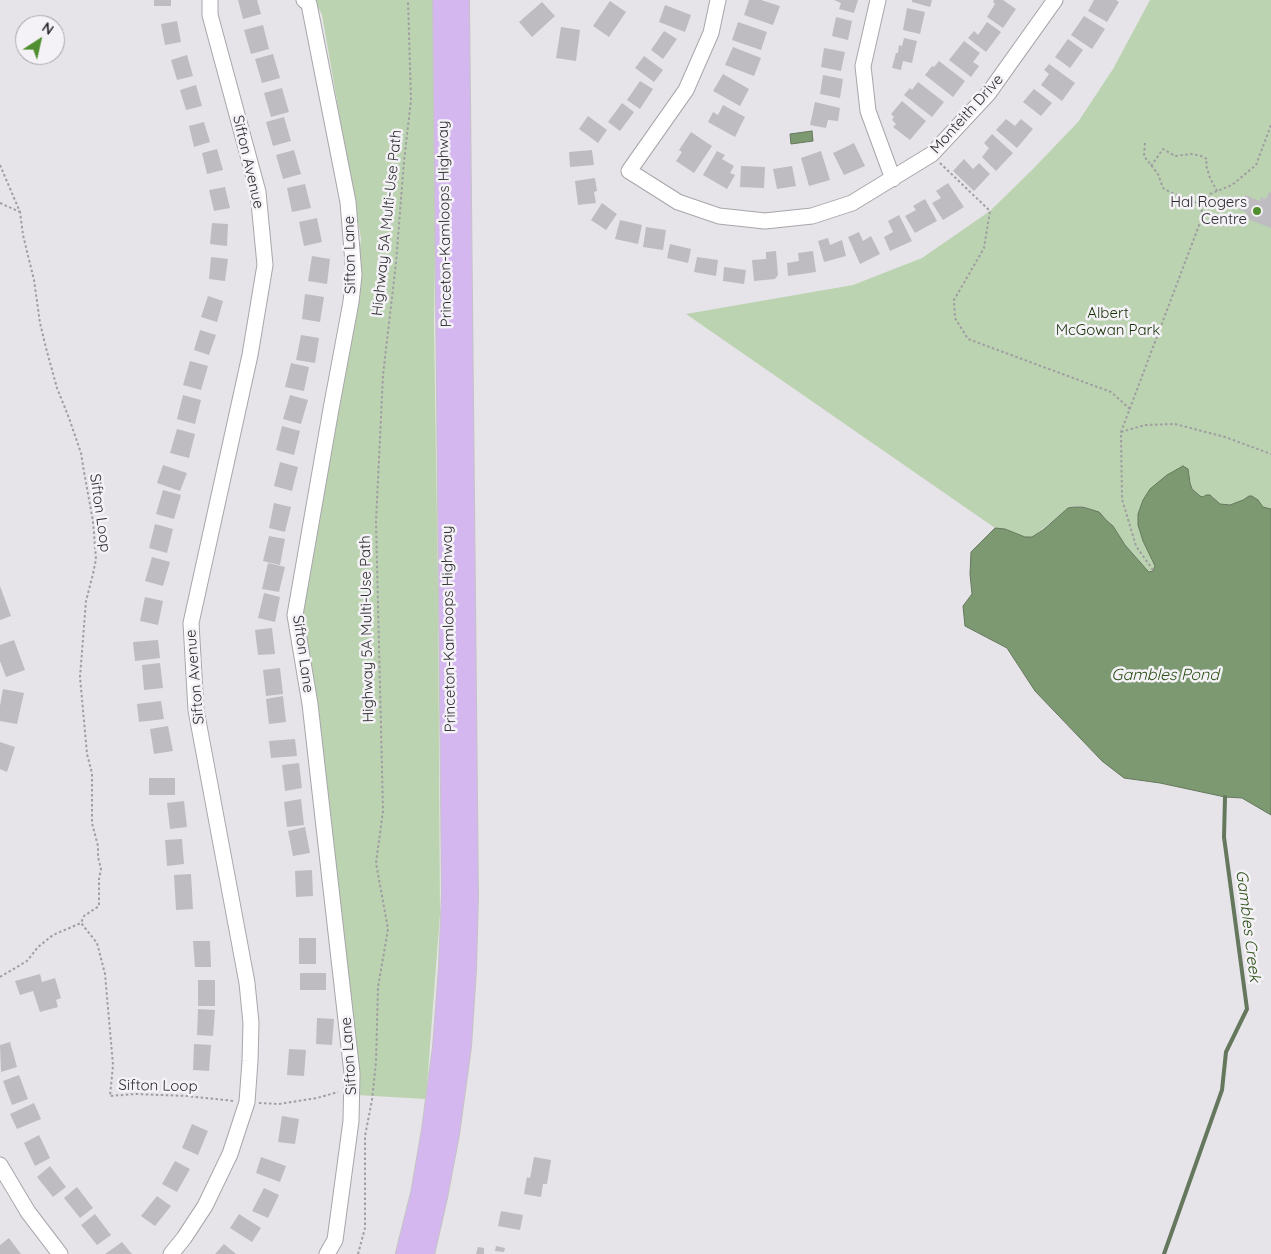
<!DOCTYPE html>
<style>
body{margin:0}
#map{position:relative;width:1271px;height:1254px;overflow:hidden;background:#e6e4e9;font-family:Quicksand,sans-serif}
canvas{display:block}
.north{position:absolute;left:15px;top:15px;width:50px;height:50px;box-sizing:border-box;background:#f4f2f6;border:1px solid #a4a2a6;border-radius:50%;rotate:35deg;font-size:14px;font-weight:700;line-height:20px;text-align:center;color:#2c2b2d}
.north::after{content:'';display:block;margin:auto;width:18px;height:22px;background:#508e2f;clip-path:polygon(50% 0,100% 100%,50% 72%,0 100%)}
</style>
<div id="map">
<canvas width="1271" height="1254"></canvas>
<div class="north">N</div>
</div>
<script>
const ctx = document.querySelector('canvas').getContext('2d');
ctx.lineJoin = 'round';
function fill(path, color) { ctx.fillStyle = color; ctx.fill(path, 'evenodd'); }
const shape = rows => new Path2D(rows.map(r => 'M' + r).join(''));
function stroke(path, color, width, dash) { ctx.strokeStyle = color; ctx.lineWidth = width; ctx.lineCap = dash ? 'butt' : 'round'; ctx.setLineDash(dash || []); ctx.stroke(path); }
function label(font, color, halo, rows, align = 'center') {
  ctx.font = font + ' Quicksand,sans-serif'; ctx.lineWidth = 5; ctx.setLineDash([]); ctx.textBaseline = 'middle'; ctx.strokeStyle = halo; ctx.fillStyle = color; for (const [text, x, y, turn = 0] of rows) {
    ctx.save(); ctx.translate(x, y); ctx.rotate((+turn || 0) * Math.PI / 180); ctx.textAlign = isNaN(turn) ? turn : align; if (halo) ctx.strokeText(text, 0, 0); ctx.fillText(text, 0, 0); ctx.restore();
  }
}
const green = shape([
 [312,0,437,0,437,126,434,323,438,588,440,914,426,1099,357,1095,302,609,333,429,361,239,322,15,318,7],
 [1150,0,1271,0,1271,509,1263,507,1258,500,1252,496,1249,496,1242,500,1230,505,1220,504,1213,497,1206,495,1203,497,1200,496,1192,489,1190,483,1188,469,1184,466,1182,467,1179,470,1167,475,1143,500,1138,514,1138,525,1143,541,1155,566,1154,570,1149,572,1147,570,1125,545,1113,526,1106,520,1101,514,1083,506,1074,506,1068,508,1033,537,1025,537,1005,529,995,528,686,314,853,285,922,258,990,211,1032,170,1078,122,1113,69]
]);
const water = shape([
 [812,131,813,141,791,144,790,134,812,131],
 [1183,466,1188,469,1190,483,1192,489,1200,496,1203,497,1206,495,1210,495,1220,504,1230,505,1243,500,1249,496,1252,496,1258,500,1263,507,1271,509,1271,815,1242,798,1225,797,1160,783,1124,778,1102,761,1035,691,1007,648,965,626,963,606,972,594,970,574,971,552,995,528,1005,529,1025,537,1032,537,1043,530,1068,508,1074,507,1083,507,1099,512,1101,514,1106,520,1113,526,1125,545,1147,570,1149,572,1153,571,1155,566,1143,541,1138,525,1138,514,1143,500,1150,489,1167,475,1183,466]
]);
const stream = shape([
 [1164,1254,1222,1090,1226,1052,1247,1009,1224,837,1225,797]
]);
const building = shape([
 [154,0,171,0,171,6,154,6],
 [238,0,257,0,261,14,243,19],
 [749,0,761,0,780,6,773,25,744,15],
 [834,0,858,0,854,13,839,9,841,3],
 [912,0,932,0,930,7,912,2],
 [994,0,1003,0,1016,9,1003,28,987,17,995,4,993,2],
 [1094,0,1116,0,1119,2,1107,22,1088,11],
 [610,1,626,12,609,37,593,26],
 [542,2,555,16,532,37,519,22],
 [665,5,691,15,685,32,659,22],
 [907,8,925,12,920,34,903,30],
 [1084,16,1105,29,1092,49,1071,35],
 [836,17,852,21,848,40,832,36],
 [177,21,181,42,165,45,161,24],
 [738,22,767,32,761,50,732,40],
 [987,22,1001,32,986,52,968,38,974,31,978,35],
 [263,25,269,49,251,54,244,30],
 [561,27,580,30,576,61,556,58],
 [664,31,677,39,663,59,651,50],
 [904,38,917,41,912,63,903,61,901,70,892,68,896,53,898,53,899,45,902,46],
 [1068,39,1083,50,1070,68,1055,57],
 [964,41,980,53,973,62,979,66,971,77,949,60],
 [733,47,761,58,754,76,725,65],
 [824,48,845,52,841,71,821,67],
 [273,54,280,78,262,83,255,59],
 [187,55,193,76,177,80,171,60],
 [644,56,663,70,654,82,635,68],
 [939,61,965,81,953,97,925,75,932,66,934,67],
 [1049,64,1075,83,1062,101,1041,85,1049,74,1044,70],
 [723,74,749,89,740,106,713,91],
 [823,75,843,79,840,98,820,94],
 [640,81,653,89,640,109,627,100],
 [918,82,944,102,932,117,904,95,910,88,912,90],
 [196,85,202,106,186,110,180,90],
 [282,88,289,112,271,117,264,93],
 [1034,89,1052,103,1041,116,1023,102],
 [902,101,926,121,910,140,893,127,896,124,892,120,894,117,891,114],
 [815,102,840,108,838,121,828,120,826,128,810,125],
 [622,103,634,112,620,131,608,122],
 [723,105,745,117,735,137,708,122,713,112,718,115],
 [588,116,607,130,598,143,579,129],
 [284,117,291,141,273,146,266,122],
 [1006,119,1015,126,1021,119,1033,129,1017,148,996,130],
 [204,122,210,142,194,147,189,126],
 [691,132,712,146,694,173,676,161,682,152,679,150],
 [992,134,1013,153,996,171,982,157,989,148,984,143],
 [854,143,865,166,844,175,833,153],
 [217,149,223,170,207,174,202,153],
 [294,150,301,174,283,179,276,155],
 [592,150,594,165,570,167,569,152],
 [717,151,725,155,722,159,734,166,730,173,735,175,727,189,703,175],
 [821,151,830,180,809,186,801,158],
 [964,159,973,169,979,163,990,174,974,191,953,171],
 [741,166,765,167,764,188,740,187],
 [792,166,796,186,777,189,773,169],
 [595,178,597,191,594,192,596,203,578,205,575,181],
 [948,183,964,207,943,220,932,203,941,198,936,191],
 [305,184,311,208,292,212,287,188],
 [225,187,230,208,214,211,209,190],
 [1269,192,1271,193,1271,228,1245,218,1247,213,1239,209,1245,195,1260,201,1261,197,1266,199],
 [925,199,937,221,915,233,905,216,916,210,913,206],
 [602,203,617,214,606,230,591,220],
 [899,215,912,241,890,251,884,237,893,232,888,221],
 [317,218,322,242,304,246,299,222],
 [620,220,642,225,638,244,615,239],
 [212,223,228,224,227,246,210,244],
 [646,227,666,230,663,250,643,247],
 [859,232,863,241,871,236,880,254,860,264,848,237],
 [828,238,830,245,842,240,846,256,824,262,818,241],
 [670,244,691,249,688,263,667,258],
 [776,251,778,275,775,279,754,281,752,260,766,259,766,252],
 [813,251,816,272,788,276,787,263,799,261,798,253],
 [312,256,330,259,327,284,308,281],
 [211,257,228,259,225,281,209,279],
 [697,257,718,260,716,276,694,272],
 [724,267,746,270,744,284,723,281],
 [305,294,324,297,320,322,302,319],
 [208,296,223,301,217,322,201,317],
 [200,330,216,335,209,355,194,350],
 [301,335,319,338,315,363,296,360],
 [190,361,208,366,201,390,183,385],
 [291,363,309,367,304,391,285,387],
 [183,395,201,400,195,424,177,419],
 [290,395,308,400,301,424,283,419],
 [282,426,300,431,294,455,276,450],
 [177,429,195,434,189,458,170,453],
 [280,462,298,467,292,491,274,486],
 [163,465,187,473,180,491,157,483],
 [163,490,181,495,174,519,156,514],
 [274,503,291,507,285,532,269,528],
 [155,524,173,529,167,553,149,548],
 [269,536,285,539,280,565,263,561],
 [152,557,170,562,163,586,145,581],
 [268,563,285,567,279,592,262,589],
 [0,586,11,616,0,620],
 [264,593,280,597,275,622,258,618],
 [145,597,163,601,158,625,140,621],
 [272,628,275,654,258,655,255,630],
 [14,640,25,670,6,677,0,661,0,645],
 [158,640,160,658,135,661,133,642],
 [160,663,163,688,144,690,142,665],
 [280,668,283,694,266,696,263,670],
 [3,689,24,693,17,724,0,721,0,706],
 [283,696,286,722,269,724,266,699],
 [161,701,164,719,139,722,137,704],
 [168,726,173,751,154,754,150,729],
 [295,739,297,756,271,758,269,741],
 [0,742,15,747,7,772,0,769],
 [299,763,302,788,285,791,282,765],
 [149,778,175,778,175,795,149,795],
 [301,799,304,825,287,827,284,802],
 [184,801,187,827,170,829,167,803],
 [305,827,310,853,293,856,288,831],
 [182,839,184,864,167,866,165,840],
 [312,870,313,896,296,897,295,871],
 [191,874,193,909,176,910,174,875],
 [299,938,316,938,316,964,299,964],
 [193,941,210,941,211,967,195,967],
 [300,973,326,973,326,990,300,990],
 [40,974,42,982,55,978,61,998,56,1000,58,1007,40,1012,33,991,20,995,15,981],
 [198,980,215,980,215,1006,198,1006],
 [198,1009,215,1010,213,1036,197,1035],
 [317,1018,334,1019,332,1045,316,1044],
 [10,1042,17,1067,1,1072,0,1045],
 [194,1044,211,1045,209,1071,193,1070],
 [289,1049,306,1050,304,1076,287,1075],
 [19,1075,28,1099,12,1105,3,1081],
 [34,1103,41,1119,17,1129,10,1114],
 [282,1116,299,1119,295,1144,278,1142],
 [192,1124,208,1131,198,1155,182,1148],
 [39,1135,50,1158,35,1166,24,1143],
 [261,1157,286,1166,280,1182,256,1173],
 [534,1157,551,1160,547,1184,543,1184,541,1197,524,1194,527,1177,530,1178],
 [175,1161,190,1169,177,1192,162,1184],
 [50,1166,66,1187,53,1197,37,1177],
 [77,1187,93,1208,80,1218,64,1198],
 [264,1188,279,1195,268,1218,252,1211],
 [157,1196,171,1206,155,1226,141,1216],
 [501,1211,523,1215,520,1230,498,1226],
 [95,1214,111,1235,97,1245,81,1225],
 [239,1214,261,1228,252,1242,230,1228],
 [9,1238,21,1254,0,1254,0,1245],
 [122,1242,132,1254,105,1254],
 [224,1244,236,1254,215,1254],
 [496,1246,505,1248,504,1252,495,1251],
 [478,1247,484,1248,484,1254,476,1254]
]);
const path = shape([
 [1145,143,1144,156,1158,174,1163,188,1172,193,1204,206],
 [940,163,990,211,984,248,954,300,955,318,968,339,1111,392,1130,409],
 [0,165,20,212,23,235,34,280,40,323,46,348,57,388,69,418,81,453,84,472,93,521,96,559,93,574,86,601,80,677,87,754,92,773,92,823,98,846,98,857,101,869,99,879,99,906,84,916,81,923,97,943,105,974,113,1065,110,1096,135,1094,187,1096,234,1101],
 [1151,166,1163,149,1175,156,1192,154,1201,156,1207,159,1206,165,1210,178,1217,191],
 [0,203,20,212],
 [1121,432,1145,425,1175,424,1225,437,1271,454],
 [1153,570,1136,546,1122,499,1121,432,1201,220,1202,209,1210,194,1232,185,1256,165,1271,125],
 [0,977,27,961,38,947,53,935,81,923],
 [259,1103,279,1104,317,1098,338,1092],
 [358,1254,365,1228,365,1136,372,1100,376,1062,378,987,388,929,376,863,383,811,376,522,383,375,396,263,404,161,411,100,408,0]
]);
const minor = shape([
 [304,0,309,4,348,202,354,275,351,302,331,409,295,615,310,704,352,1073,351,1121,335,1240,327,1254],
 [718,0,711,33,686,90,629,171,678,202,719,216,765,221,812,216,852,203,932,154,988,94,1055,0],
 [878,0,863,66,868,111,893,179],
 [0,1165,28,1212,60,1254],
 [171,1254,184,1238,205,1206,230,1154,247,1102,250,1061,251,1023,247,983,196,710,191,623,250,355,265,265,258,192,210,15,210,0]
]);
const major = shape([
 [406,1254,421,1194,432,1130,443,1047,449,967,452,892,443,0],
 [424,1254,437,1197,449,1134,461,1046,466,969,468,896,459,0]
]);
const markers = [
 [1257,211,5,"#508e2f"]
];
const streetNames = [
 ["Monteith Drive",967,114,-48],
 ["Sifton Avenue",248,162,77],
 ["Highway 5A Multi-Use Path",387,223,-84],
 ["Princeton-Kamloops Highway",445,224,-91],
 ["Sifton Lane",350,255,-91],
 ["Sifton Loop",100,513,82],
 ["Highway 5A Multi-Use Path",367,629,-91],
 ["Princeton-Kamloops Highway",449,629,-91],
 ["Sifton Lane",303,654,82],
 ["Sifton Avenue",195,677,-95],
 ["Sifton Lane",349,1056,-94],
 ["Sifton Loop",158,1086,1]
];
const poiNames = [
 ["Hal Rogers",1247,202],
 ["Centre",1247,219]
];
const parkNames = [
 ["Albert",1108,313],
 ["McGowan Park",1108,330]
];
const waterNames = [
 ["Gambles Pond",1165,675],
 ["Gambles Creek",1248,926,83]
];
fill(green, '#bcd3b2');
fill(water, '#7d9971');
stroke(water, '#65785d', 1);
stroke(stream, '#65785d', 4);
fill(building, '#bebcc1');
stroke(minor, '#a8a6aa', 17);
stroke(major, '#c4c4c4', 22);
stroke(path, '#9f9da1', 2, [2.5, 2.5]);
stroke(minor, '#fff', 15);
stroke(major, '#d4b7ef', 20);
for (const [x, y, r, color] of markers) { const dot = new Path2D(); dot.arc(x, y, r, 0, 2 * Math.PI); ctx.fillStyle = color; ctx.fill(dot); stroke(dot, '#f4f2f6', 2); }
label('15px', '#2c2b2d', '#f4f2f6', streetNames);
label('15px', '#2c2b2d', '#f4f2f6', poiNames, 'right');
label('15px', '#163206', '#f4f2f6', parkNames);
label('italic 16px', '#2a4f16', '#f4f2f6', waterNames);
</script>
